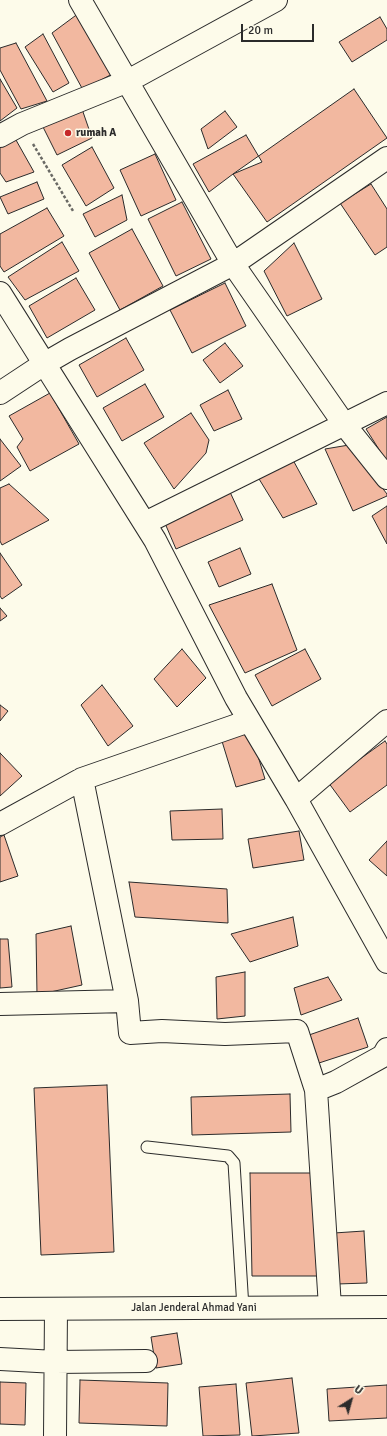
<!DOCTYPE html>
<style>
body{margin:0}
#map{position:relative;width:387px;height:1436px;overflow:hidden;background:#fdfbea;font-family:Signika,sans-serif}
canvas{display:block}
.north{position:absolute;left:331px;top:1380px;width:40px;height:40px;-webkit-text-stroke:3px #fdfbea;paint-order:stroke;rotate:37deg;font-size:11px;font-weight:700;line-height:16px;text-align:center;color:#2b2b2b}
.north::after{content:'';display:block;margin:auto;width:14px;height:18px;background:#2b2b2b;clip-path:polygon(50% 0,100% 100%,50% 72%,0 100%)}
.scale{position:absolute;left:241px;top:24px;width:73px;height:18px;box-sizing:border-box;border:2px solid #2b2b2b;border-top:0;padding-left:5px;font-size:12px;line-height:14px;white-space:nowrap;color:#2b2b2b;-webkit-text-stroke:3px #fdfbea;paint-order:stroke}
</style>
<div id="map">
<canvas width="387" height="1436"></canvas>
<div class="north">U</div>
<div class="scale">20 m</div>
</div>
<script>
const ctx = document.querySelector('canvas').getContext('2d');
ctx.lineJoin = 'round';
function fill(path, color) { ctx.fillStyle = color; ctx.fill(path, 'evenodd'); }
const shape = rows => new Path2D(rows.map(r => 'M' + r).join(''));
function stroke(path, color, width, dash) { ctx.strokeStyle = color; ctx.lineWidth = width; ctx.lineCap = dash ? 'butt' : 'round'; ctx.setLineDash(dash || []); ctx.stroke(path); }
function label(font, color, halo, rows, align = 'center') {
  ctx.font = font + ' Signika,sans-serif'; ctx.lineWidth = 3; ctx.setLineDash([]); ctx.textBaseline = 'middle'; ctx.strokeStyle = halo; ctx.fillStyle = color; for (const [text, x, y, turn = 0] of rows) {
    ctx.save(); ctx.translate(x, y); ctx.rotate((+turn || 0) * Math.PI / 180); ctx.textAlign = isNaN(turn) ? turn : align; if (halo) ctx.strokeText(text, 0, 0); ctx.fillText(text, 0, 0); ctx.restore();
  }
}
const building = shape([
 [79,13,112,74,83,90,52,33,79,13],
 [380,17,387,29,387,40,352,62,339,42,380,17],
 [43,34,69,83,53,92,25,47,43,34],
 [16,43,47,101,21,109,0,70,0,48,16,43],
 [0,79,17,108,0,121,0,79],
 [354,89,387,138,267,222,233,174,354,89],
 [82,109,92,138,57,155,43,127,82,109],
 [225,111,237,127,208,149,201,129,225,111],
 [246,135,262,162,233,174,209,192,193,164,246,135],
 [16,140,34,172,6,182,0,173,0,146,16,140],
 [92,147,114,188,86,206,62,165,92,147],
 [155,154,176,200,141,216,120,170,155,154],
 [37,182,44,199,8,214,0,197,37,182],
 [371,184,387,209,387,247,375,255,340,203,371,184],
 [122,195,127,220,95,237,83,214,122,195],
 [182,202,211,259,176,276,148,219,182,202],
 [47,208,64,236,4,272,0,266,0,234,47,208],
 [132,229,163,286,120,310,89,253,132,229],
 [62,242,79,271,25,300,8,277,62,242],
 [294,243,322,299,287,316,264,271,294,243],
 [76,278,95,310,47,338,29,306,76,278],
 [225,283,246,326,192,353,170,310,225,283],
 [126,338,144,370,97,397,79,365,126,338],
 [225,343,243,366,220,383,203,360,225,343],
 [145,384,164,417,122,441,103,408,145,384],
 [228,390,242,419,214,431,200,405,228,390],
 [50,393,79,444,30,471,17,447,23,439,9,416,50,393],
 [191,413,209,440,206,453,174,489,144,443,191,413],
 [387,417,387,462,366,429,387,417],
 [0,439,21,466,0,481,0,439],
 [349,445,387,494,387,496,353,511,325,449,349,445],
 [293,460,317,504,283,518,256,474,293,460],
 [9,484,49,520,2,545,0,541,0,488,9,484],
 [230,492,243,520,176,549,164,521,230,492],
 [387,506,387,544,372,516,387,506],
 [240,548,251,574,219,587,208,562,240,548],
 [0,553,22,585,2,599,0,596,0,553],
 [272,584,297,650,245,673,209,605,272,584],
 [0,608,7,616,0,621,0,608],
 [182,649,206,678,177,707,154,679,182,649],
 [305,649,321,679,272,706,255,675,305,649],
 [102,685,133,726,108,746,81,705,102,685],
 [0,705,8,711,0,721,0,705],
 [250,730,265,779,236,787,221,738,250,730],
 [385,741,387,744,387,785,350,812,328,782,385,741],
 [0,753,22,776,0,796,0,753],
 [222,809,223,839,172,840,170,811,222,809],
 [299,831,304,860,253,868,248,839,299,831],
 [4,835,18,876,0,882,0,837,4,835],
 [387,841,387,876,369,860,387,841],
 [129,882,227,889,228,923,135,917,129,882],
 [293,917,298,946,250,962,231,934,293,917],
 [71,926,82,985,37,995,36,934,71,926],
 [0,939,8,939,12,987,0,988,0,939],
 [245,972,245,1016,217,1019,216,977,245,972],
 [328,977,342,1000,301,1015,294,988,328,977],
 [358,1018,368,1047,319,1063,309,1035,358,1018],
 [107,1085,114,1252,41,1255,34,1088,107,1085],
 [290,1094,291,1132,192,1135,191,1097,290,1094],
 [250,1173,319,1173,321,1276,252,1276,250,1173],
 [364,1231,367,1283,337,1284,334,1233,364,1231],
 [177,1333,182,1364,156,1368,151,1337,177,1333],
 [292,1378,299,1433,252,1436,246,1383,292,1378],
 [80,1380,168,1383,167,1426,79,1423,80,1380],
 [0,1382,26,1383,25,1425,0,1424,0,1382],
 [236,1384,240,1435,203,1436,199,1387,236,1384],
 [387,1385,387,1418,329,1421,327,1389,387,1385]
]);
const path = shape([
 [33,144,73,211]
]);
const service = shape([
 [147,1147,228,1156,234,1163,243,1308]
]);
const minor = shape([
 [80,0,233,264,344,424,387,478],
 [0,136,22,124,128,81,276,0],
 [0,293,155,540,236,698,296,799,387,962],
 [0,393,44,364,70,349,233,264,387,158],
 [145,523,387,403],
 [82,779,127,1001],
 [296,799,387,721],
 [0,824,82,779,249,721],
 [0,1004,127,1001,130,1033,162,1031,225,1034,297,1031,316,1090,330,1307],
 [316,1090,336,1082,383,1056,387,1049],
 [0,1359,56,1362,146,1361],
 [55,1436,56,1309]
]);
const trunk = shape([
 [0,1309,387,1307]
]);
const markers = [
 [68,133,4,"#c62828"]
];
const poiNames = [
 ["rumah A",76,133]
];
const streetNames = [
 ["Jalan Jenderal Ahmad Yani",194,1308]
];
fill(building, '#f2b8a0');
stroke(building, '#2b2b2b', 1);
stroke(service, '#2b2b2b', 13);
stroke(minor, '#2b2b2b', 24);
stroke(trunk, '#2b2b2b', 24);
stroke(path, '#6a6964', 2.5, [3, 2]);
stroke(service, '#fdfbea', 11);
stroke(minor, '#fdfbea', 22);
stroke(trunk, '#fdfbea', 22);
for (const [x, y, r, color] of markers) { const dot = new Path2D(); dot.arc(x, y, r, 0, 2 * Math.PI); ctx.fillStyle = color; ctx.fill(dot); stroke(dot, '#fdfbea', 1.5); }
label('bold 11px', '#2b2b2b', '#fdfbea', poiNames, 'left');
label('11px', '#2b2b2b', '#fdfbea', streetNames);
</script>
